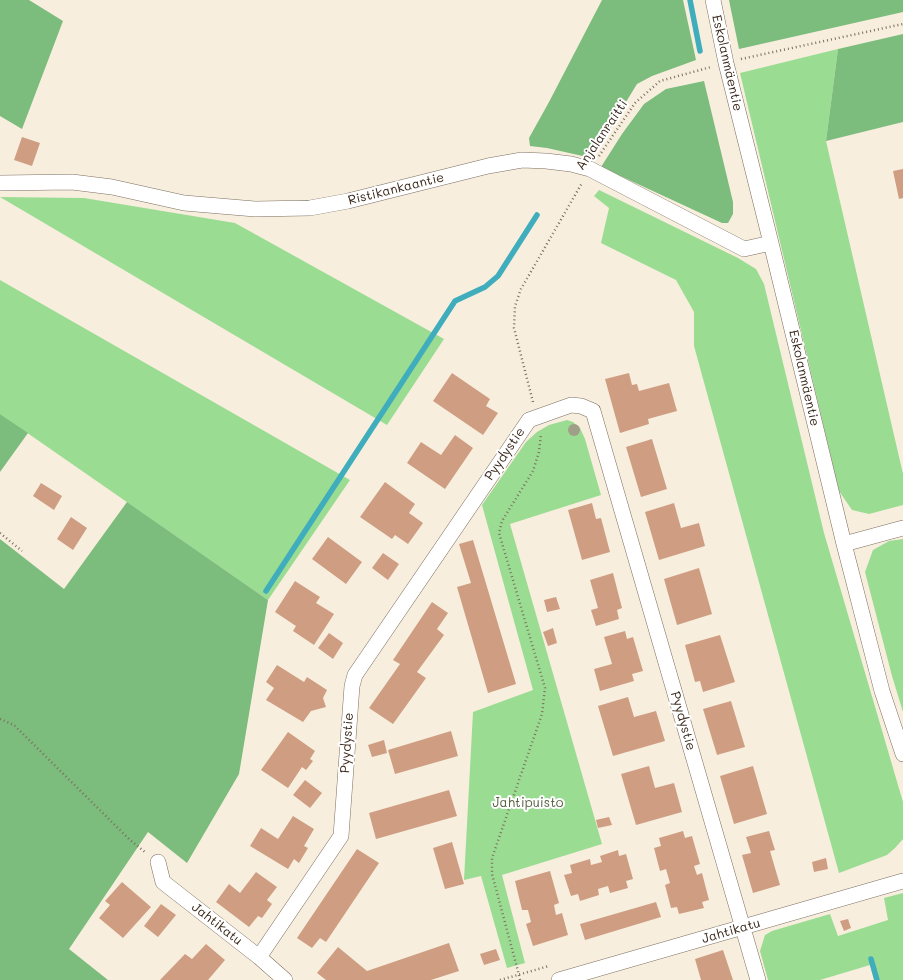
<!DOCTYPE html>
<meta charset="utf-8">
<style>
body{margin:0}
canvas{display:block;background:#f7eede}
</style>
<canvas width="903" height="980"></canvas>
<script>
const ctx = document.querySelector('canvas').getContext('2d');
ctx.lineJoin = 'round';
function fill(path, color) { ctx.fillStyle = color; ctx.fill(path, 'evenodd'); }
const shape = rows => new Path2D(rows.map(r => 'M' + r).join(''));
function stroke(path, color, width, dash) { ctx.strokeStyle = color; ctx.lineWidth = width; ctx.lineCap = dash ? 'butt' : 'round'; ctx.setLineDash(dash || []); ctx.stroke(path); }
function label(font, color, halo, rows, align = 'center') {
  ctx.font = font + ' Mali,sans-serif'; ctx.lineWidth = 4; ctx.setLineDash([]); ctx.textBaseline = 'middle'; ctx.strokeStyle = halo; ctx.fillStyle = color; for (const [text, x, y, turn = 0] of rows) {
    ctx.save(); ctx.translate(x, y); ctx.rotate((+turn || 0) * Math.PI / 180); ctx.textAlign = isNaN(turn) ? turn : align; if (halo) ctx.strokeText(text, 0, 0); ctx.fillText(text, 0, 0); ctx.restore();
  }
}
const green = shape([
 [838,49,826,141,903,474,903,505,869,514,852,510,839,491,740,73],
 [599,190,738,258,756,269,764,284,824,533,903,802,903,839,895,848,887,855,839,873,694,346,694,312,676,280,601,243,609,208,594,196],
 [0,197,84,198,235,223,444,339,387,425],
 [0,280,350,480,268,600,0,414],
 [567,420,573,422,580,428,585,439,601,495,510,524,602,844,502,875,525,963,507,968,481,876,464,880,473,712,533,690,482,505,526,442,537,432,549,425],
 [903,539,903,712,892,676,865,572,873,550,889,541],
 [903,893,903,980,874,980,870,965,820,980,768,980,760,951,765,935,772,931,830,914,838,936,888,920,884,898]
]);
const forest = shape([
 [0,0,29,0,63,21,22,129,0,116],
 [602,0,683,0,696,60,652,76,637,84,594,154,587,157,547,148,530,146,529,138,549,102],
 [729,0,903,0,903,12,739,49],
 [903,34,903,122,826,141,838,49],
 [704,81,733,202,733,214,728,223,722,223,601,167,622,134,644,104,666,89],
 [0,414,28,433,0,472],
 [127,502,268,600,239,774,187,863,148,832,69,949,108,980,0,980,0,539,64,589]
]);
const stream = shape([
 [690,0,700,51],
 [266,591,455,301,485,287,498,276,537,215],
 [871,959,877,980]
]);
const building = shape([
 [22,137,40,143,32,166,14,160],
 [903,169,903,198,899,199,893,171],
 [452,373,490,399,486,406,498,413,483,435,433,401],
 [629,373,632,385,637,384,639,391,669,383,677,411,648,419,649,424,620,433,605,379],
 [455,435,473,448,445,489,407,463,421,442,441,455],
 [652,439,667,489,641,497,626,447],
 [385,482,415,504,409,513,423,523,408,544,395,535,392,539,360,517],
 [41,483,62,496,54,510,33,496],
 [592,503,596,519,601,518,610,552,582,560,568,510],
 [674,503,681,528,699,523,705,546,659,560,645,512],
 [71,517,87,528,73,550,57,539],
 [328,537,362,562,346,584,312,559],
 [473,540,516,684,488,693,457,587,471,583,459,544],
 [383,553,399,564,388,580,372,568],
 [699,568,712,614,677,625,664,579],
 [613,573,622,608,617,610,619,619,596,626,591,610,598,608,590,580],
 [295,581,320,597,316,603,334,614,314,645,293,631,296,626,275,612],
 [556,597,560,609,547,612,544,600],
 [432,602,448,613,437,629,444,635,417,672,426,678,393,724,369,708,400,664,393,660],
 [553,628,557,643,548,646,543,632],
 [625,631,627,639,633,637,643,671,632,674,634,681,600,691,594,669,612,664,604,637],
 [329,633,343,643,333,659,318,648],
 [720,635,735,682,703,692,700,681,695,682,685,645],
 [277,665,304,682,307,677,327,690,323,698,326,707,311,711,303,722,266,700,274,688,266,682],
 [628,697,634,717,656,711,665,741,613,756,598,706],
 [731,701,745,747,717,755,703,709],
 [451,731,458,756,395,774,388,750],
 [288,732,315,751,310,759,313,761,306,770,302,767,288,788,261,770],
 [384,740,387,753,372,757,368,745],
 [649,766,655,788,674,783,682,812,636,825,621,774],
 [753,766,767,814,734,824,720,776],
 [305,780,322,793,310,808,293,795],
 [449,790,457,816,376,839,369,813],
 [293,816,314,829,304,846,308,848,299,863,294,859,288,869,250,846,261,828,278,839],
 [609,817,612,825,598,828,596,820],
 [683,831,685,838,692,836,700,864,694,866,697,875,702,873,709,900,702,902,704,908,679,914,677,907,671,908,665,885,670,883,666,869,660,871,654,848,661,846,659,838],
 [769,831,775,850,770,851,780,885,753,893,742,855,751,853,746,837],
 [452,842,464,884,445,889,433,848],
 [357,849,379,863,326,942,320,938,312,948,297,938],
 [618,850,619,856,626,854,633,879,626,881,628,888,610,893,608,886,598,889,599,895,580,901,578,894,571,896,564,875,572,873,570,865,590,859,591,865,602,862,600,856],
 [826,858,828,869,814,872,812,862],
 [550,871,559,903,554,905,556,915,562,913,568,935,533,946,526,924,531,922,528,910,522,910,515,881],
 [256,872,277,887,267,900,272,904,262,918,258,916,249,927,216,902,229,884,240,893],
 [122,882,151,907,123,938,99,918,110,905,105,901],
 [656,902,661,917,585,940,580,924],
 [161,904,176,915,158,937,144,926],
 [848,919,851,928,844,931,840,921],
 [449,943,459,971,431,980,326,980,317,973,338,947,367,971],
 [206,944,225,960,208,980,160,980,185,954,192,959],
 [496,949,500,960,484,965,480,954],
 [723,950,733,980,701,980,695,959]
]);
const path = shape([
 [741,59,903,24],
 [599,156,635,103,660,81,711,67],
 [533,402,514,328,515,306,521,289,582,183],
 [0,533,22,551],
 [0,719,14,725,130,840,145,852],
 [500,980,549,966],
 [520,980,519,975,492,874,492,858,542,714,545,688,499,533,502,521,533,471,539,452,541,434]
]);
const street = shape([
 [713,0,726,63,771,243,844,544,882,691,903,754],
 [0,183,72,182,112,187,184,203,255,209,310,208,348,201,488,166,522,160,546,161,571,164,590,169,744,249,771,243],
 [844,544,903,528],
 [158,862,163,882,259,957,285,980],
 [259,957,341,836,352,686,355,675,529,420,571,405,581,406,593,411,758,980],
 [559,980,903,881]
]);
const trees = [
 [574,430]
];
const streetNames = [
 ["Eskolanmäentie",727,63,77],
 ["Anjalanraitti",602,135,-56],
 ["Ristikankaantie",396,189,-14],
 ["Eskolanmäentie",804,378,77],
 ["Pyydystie",505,454,-56],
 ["Pyydystie",683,721,74],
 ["Pyydystie",347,743,-86],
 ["Jahtikatu",217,924,38],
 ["Jahtikatu",731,931,-16]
];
const parkNames = [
 ["Jahtipuisto",528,803]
];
fill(green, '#9bdc93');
fill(forest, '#7cbc7d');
stroke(stream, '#3fadbc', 5.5);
fill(building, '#cf9e82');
stroke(street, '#7d6f61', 16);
stroke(path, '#7d6f61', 2.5, [1, 3]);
stroke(street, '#fff', 15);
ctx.fillStyle = '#a09f88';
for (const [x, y] of trees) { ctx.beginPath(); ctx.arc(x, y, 6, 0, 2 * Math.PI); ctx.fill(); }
label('13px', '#3b2a1e', '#fff', streetNames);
label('13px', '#585f41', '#fff', parkNames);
</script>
